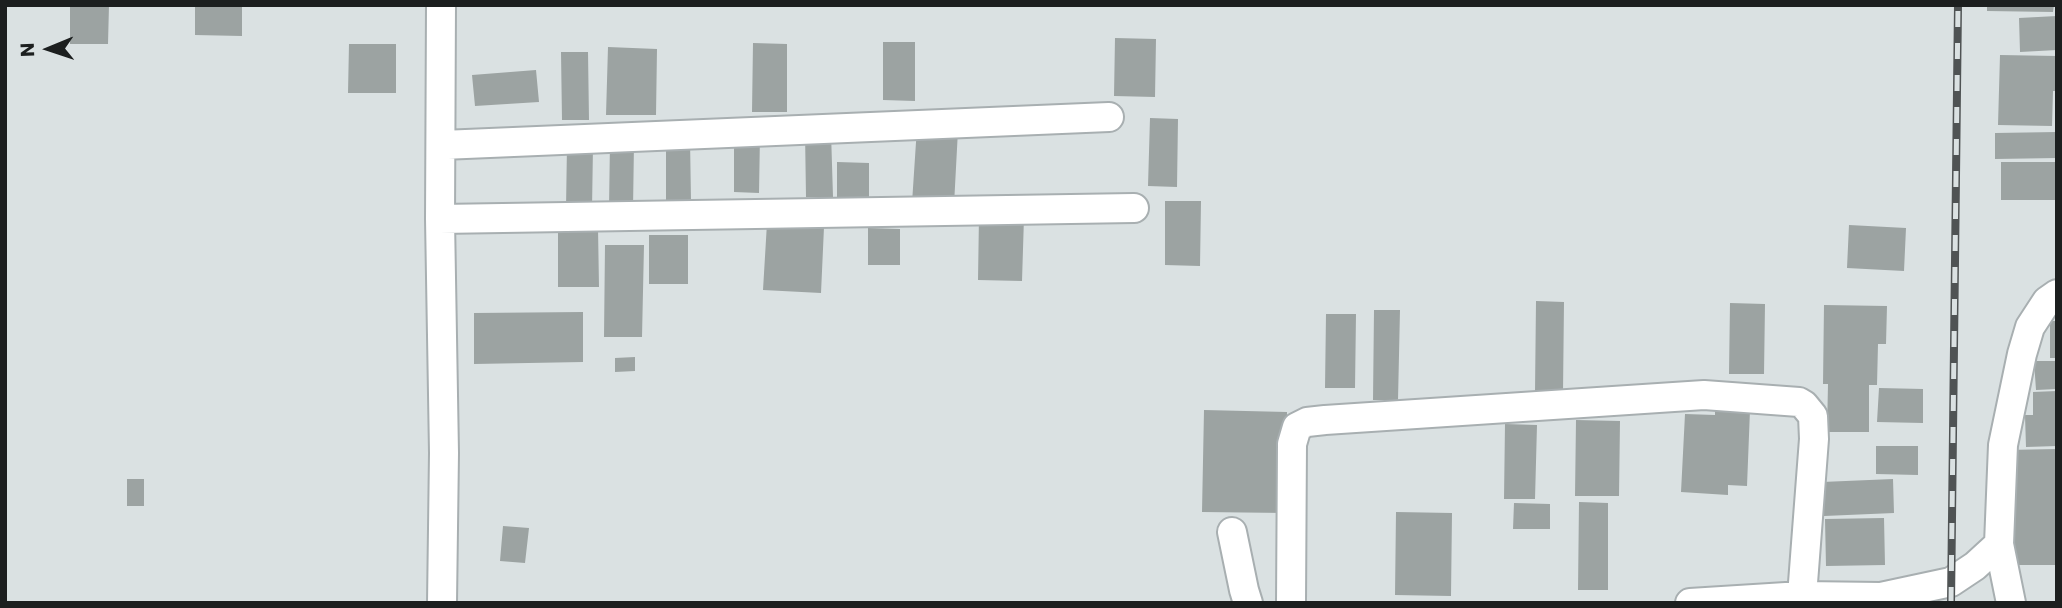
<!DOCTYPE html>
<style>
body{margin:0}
#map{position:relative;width:2062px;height:608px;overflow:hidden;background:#dae1e2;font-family:Poppins,sans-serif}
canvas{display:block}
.frame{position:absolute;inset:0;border:7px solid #1c1f1f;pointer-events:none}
.north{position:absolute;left:14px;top:14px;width:70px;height:70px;-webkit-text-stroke:5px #dae1e2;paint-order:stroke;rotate:268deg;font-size:19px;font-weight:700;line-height:28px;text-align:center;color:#1c1f1f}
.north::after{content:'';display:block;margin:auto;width:24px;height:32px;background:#1c1f1f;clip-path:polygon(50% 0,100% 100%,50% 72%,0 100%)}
</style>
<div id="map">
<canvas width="2062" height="608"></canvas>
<div class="frame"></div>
<div class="north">N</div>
</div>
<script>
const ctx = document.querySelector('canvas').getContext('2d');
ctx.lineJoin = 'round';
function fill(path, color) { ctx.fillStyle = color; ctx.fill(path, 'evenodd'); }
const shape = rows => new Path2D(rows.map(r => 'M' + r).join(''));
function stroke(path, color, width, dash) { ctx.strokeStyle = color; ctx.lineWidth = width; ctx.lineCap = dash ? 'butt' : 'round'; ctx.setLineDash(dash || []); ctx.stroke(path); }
const building = shape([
 [70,5,109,5,108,44,70,44],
 [195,5,242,5,242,36,195,35],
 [1987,5,2054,5,2053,12,1987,11],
 [2057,16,2057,50,2020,52,2019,18],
 [1115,38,1156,39,1155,97,1114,96],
 [883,42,915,42,915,101,883,100],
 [753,43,787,44,787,112,752,112],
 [349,44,396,44,396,93,348,93],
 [608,47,657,49,656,115,606,115],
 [561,52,588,52,589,120,562,120],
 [2000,55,2057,56,2057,91,2053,91,2052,126,1998,125],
 [536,70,539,102,475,106,472,75],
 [1150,118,1178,119,1177,187,1148,186],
 [917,127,958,130,954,205,912,203],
 [805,132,831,132,833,197,806,197],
 [2057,132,2057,158,1995,159,1995,133],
 [734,135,760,135,759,193,734,192],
 [690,139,691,201,666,201,666,140],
 [610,142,634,143,633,209,609,208],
 [567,145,593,146,592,209,566,209],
 [837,162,869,163,869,199,837,199],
 [2001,162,2057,162,2057,200,2001,200],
 [1165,201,1201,201,1200,266,1165,265],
 [979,216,1024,217,1022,281,978,280],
 [767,223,824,227,821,293,763,290],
 [1849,225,1906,228,1904,271,1847,268],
 [558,228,598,228,599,287,558,287],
 [868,228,900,229,900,265,868,265],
 [649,235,688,235,688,284,649,284],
 [605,245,644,245,642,337,604,337],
 [1536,301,1564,302,1563,392,1535,392],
 [1730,303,1765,304,1764,374,1729,374],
 [1824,305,1887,306,1886,344,1878,344,1877,385,1869,385,1869,432,1827,432,1828,384,1823,384],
 [1374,310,1400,310,1398,400,1373,400],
 [583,312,583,362,474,364,474,313],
 [1326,314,1356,314,1355,388,1325,388],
 [2050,321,2057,321,2057,358,2050,358],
 [635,357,635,371,615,372,615,358],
 [2034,361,2057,361,2057,389,2036,390],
 [1879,388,1923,389,1923,423,1877,422],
 [2057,391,2057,446,2026,447,2025,415,2033,415,2033,392],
 [1715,409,1750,410,1747,486,1728,485,1728,495,1681,492,1685,414,1715,415],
 [1204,410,1287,412,1286,513,1202,512],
 [1576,420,1620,421,1619,496,1575,496],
 [1505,424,1537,425,1535,499,1504,499],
 [1876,446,1918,446,1918,475,1876,474],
 [2057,449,2057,565,2015,565,2014,482,2006,450],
 [127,479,144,479,144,506,127,506],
 [1893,479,1894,513,1824,516,1822,482],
 [1579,502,1608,503,1608,590,1578,590],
 [1514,503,1550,504,1550,529,1513,529],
 [1396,512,1452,513,1451,596,1395,595],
 [1884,518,1885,565,1826,566,1825,519],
 [503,526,529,528,525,563,500,561]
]);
const minor = shape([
 [441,5,440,219,444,453,442,603],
 [442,145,1109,117],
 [440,219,1134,208],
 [1232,532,1244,590,1248,603],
 [1291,603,1292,444,1297,427,1307,422,1325,420,1704,395,1799,402,1804,405,1813,416,1814,439,1802,596],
 [1690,603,1802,596,1881,597,1951,582,1975,566,1999,544],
 [2011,603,1999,544,2003,445,2022,354,2030,327,2047,301,2057,294]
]);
const rail = shape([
 [1951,603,1958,5]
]);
fill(building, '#9ca3a2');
stroke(minor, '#a8afb1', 32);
stroke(minor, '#fff', 28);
stroke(rail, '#4f5354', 8);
stroke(rail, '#dae1e2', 5, [16]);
</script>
